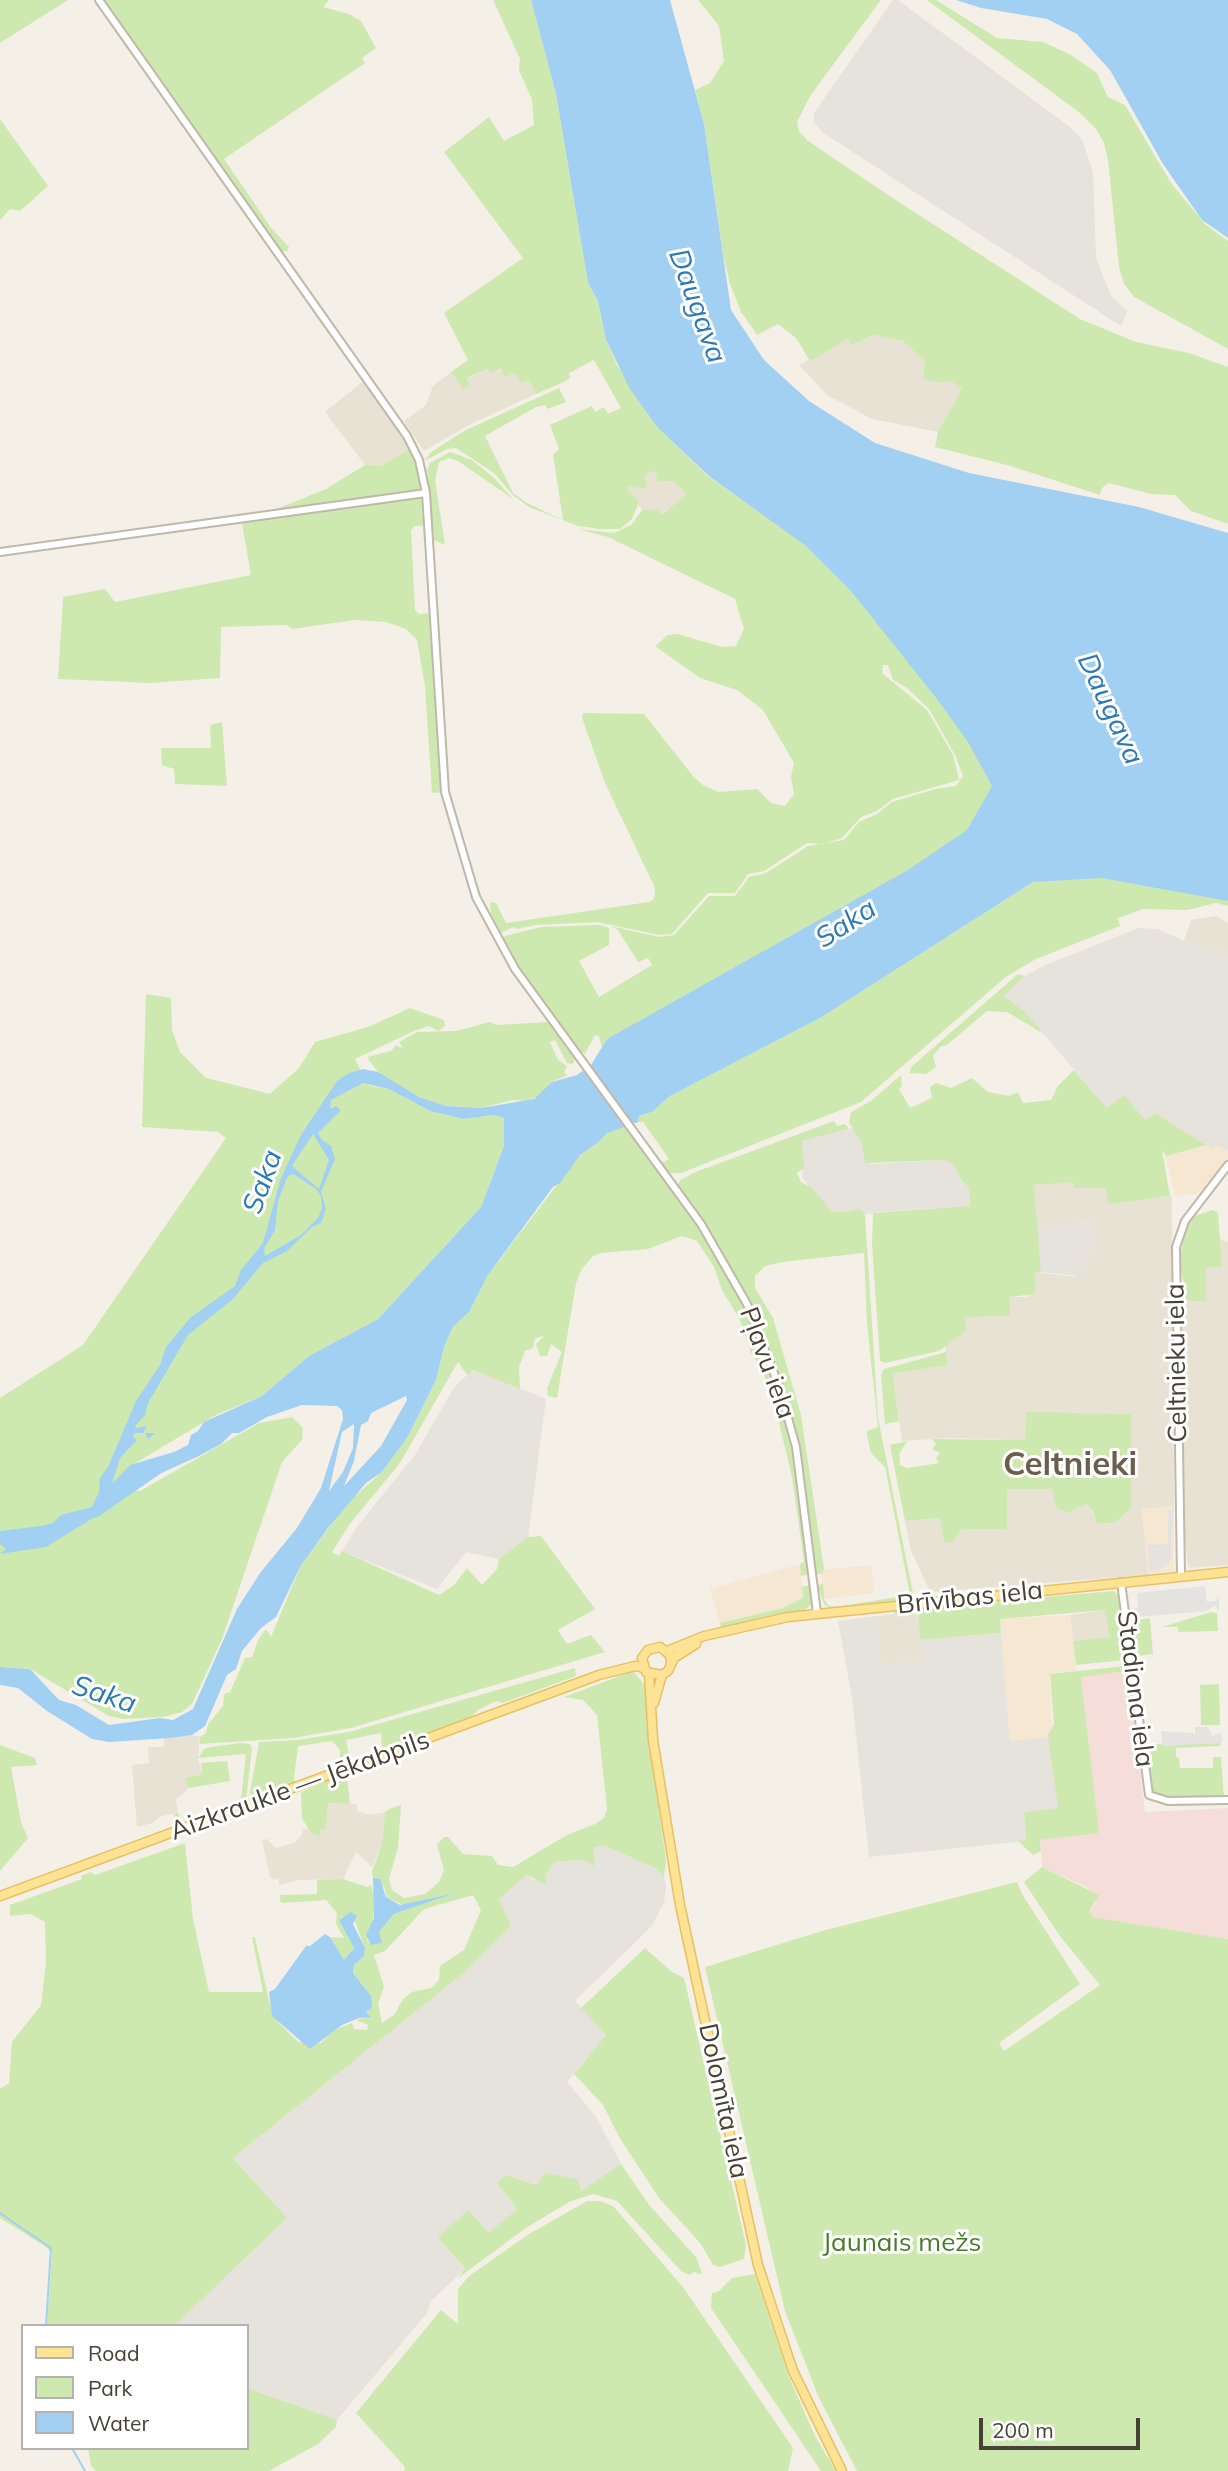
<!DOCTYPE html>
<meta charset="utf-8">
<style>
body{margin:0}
#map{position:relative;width:1228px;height:2471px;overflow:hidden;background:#f4f0e7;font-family:Mulish,sans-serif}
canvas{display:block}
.legend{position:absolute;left:21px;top:2324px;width:228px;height:126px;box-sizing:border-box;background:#fff;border:2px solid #b5b3af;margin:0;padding:9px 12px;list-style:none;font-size:21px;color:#474136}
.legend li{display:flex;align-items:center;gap:14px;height:35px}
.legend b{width:35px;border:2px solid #b5b3af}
.scale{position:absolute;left:979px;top:2418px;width:161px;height:32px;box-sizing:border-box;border:4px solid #474136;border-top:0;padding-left:9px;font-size:21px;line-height:24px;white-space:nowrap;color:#474136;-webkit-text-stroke:5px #fff;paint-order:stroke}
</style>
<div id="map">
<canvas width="1228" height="2471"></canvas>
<ul class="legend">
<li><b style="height:9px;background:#ffe395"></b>Road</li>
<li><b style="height:19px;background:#cee9af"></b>Park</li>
<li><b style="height:19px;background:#a2d0f2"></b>Water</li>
</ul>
<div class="scale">200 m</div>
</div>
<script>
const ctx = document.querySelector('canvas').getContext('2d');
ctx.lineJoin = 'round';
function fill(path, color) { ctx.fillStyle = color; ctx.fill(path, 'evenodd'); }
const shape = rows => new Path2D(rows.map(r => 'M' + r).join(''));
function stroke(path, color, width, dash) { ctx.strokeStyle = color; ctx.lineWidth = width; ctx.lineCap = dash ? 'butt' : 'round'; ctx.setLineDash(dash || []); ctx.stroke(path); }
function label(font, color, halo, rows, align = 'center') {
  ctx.font = font + ' Mulish,sans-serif'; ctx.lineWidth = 6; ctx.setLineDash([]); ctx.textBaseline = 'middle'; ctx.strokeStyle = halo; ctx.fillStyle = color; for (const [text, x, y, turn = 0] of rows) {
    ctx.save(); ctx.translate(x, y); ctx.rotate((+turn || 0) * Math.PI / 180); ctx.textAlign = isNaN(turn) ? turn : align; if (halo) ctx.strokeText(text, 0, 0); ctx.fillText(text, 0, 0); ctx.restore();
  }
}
const residential = shape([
 [874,335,903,341,925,362,962,388,938,432,872,419,827,395,799,365,848,339,869,338],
 [489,369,516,373,529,379,536,394,469,425,424,451,404,421,426,405,433,386,451,372,463,388,467,379],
 [366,379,413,447,380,466,365,465,325,412],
 [649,471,674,481,687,494,661,515,642,510,627,489,628,486,648,485,644,477],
 [1217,916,1228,924,1228,953,1184,941,1191,920],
 [1073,1181,1074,1188,1107,1188,1108,1203,1111,1204,1172,1196,1174,1506,1142,1510,1148,1575,930,1592,911,1551,905,1521,940,1518,944,1542,952,1542,962,1529,1007,1529,1006,1489,1052,1489,1067,1513,1087,1504,1090,1506,1097,1524,1114,1523,1131,1509,1131,1414,1026,1413,1025,1440,946,1438,902,1441,893,1374,948,1365,945,1346,965,1331,965,1317,1009,1297,1028,1297,1035,1272,1076,1277,1086,1252,1097,1251,1095,1220,1037,1230,1034,1185],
 [1220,1239,1228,1242,1228,1565,1191,1568,1188,1565,1185,1541,1182,1300,1206,1302,1205,1268,1222,1267],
 [1106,1610,1109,1637,1073,1641,1070,1615],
 [918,1612,922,1660,883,1664,880,1659,877,1616],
 [192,1735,200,1737,198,1758,202,1774,185,1778,189,1788,176,1800,178,1813,162,1816,152,1823,137,1827,132,1765,149,1763,148,1747,164,1747,164,1737],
 [328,1803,356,1804,358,1811,370,1815,385,1812,382,1843,372,1867,356,1852,343,1879,300,1880,279,1885,279,1878,273,1880,270,1877,262,1840,267,1839,276,1848,294,1843,302,1835,303,1828,322,1834,319,1830,326,1828]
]);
const commercial = shape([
 [1206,1145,1212,1149,1217,1145,1228,1151,1228,1159,1209,1189,1202,1193,1175,1196,1166,1156],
 [1174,1506,1174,1571,1148,1575,1142,1509],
 [800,1564,803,1598,783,1608,720,1623,710,1589],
 [871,1565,874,1593,824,1599,821,1570],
 [1070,1615,1076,1671,1052,1673,1050,1677,1052,1731,1049,1737,1010,1741,1000,1619]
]);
const industrial = shape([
 [893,0,898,0,1070,127,1082,139,1093,172,1096,258,1111,296,1127,311,1121,326,822,132,814,122,814,113],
 [1139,928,1158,929,1184,941,1228,953,1228,1151,1217,1145,1212,1149,1155,1113,1145,1120,1107,1108,1023,1010,1004,996,1025,976,1043,966],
 [866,1125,870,1164,945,1160,954,1165,961,1180,969,1188,970,1206,879,1212,832,1220,803,1178,801,1141],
 [1096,1220,1097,1251,1086,1252,1086,1277,1041,1272,1037,1230],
 [473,1370,546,1399,528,1537,499,1559,466,1552,437,1589,342,1551,356,1528,415,1455,455,1386],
 [877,1616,880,1659,883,1664,922,1660,920,1640,1001,1633,1010,1741,1049,1737,1058,1809,1024,1812,1026,1841,869,1857,852,1697,838,1621],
 [603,1845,655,1868,664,1877,666,1886,664,1902,651,1927,575,2001,606,2035,567,2082,597,2118,621,2164,581,2191,537,2185,507,2175,497,2183,517,2209,489,2234,438,2237,465,2269,431,2301,427,2313,337,2420,247,2388,247,2326,174,2326,287,2218,233,2158,466,1971,511,1926,498,1899,526,1874,534,1881,545,1876,555,1862,582,1860,593,1848]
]);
const medical = shape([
 [1128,1671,1145,1812,1228,1808,1228,1939,1093,1917,1090,1911,1096,1902,1088,1888,1042,1867,1040,1840,1098,1832,1081,1676]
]);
const green = shape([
 [0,0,68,0,0,43],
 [103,0,329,0,323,7,349,14,361,21,376,48,362,58,365,63,224,159,272,229,289,247,287,251,280,252],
 [493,0,531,0,556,94,588,283,598,301,606,340,617,365,658,428,709,477,806,545,1082,778,607,1039,602,1048,599,1036,595,1035,585,1054,577,1048,517,966,509,947,502,940,505,936,541,927,599,925,609,928,609,945,579,961,599,997,652,965,648,958,638,962,618,930,611,926,659,937,674,935,709,896,735,896,749,877,766,873,808,846,844,840,859,822,877,814,892,802,935,789,956,786,963,776,955,755,929,709,907,688,893,680,888,665,883,665,882,673,927,710,953,755,959,780,893,799,877,811,861,817,842,838,823,844,807,843,764,871,748,874,735,893,708,893,672,934,659,935,597,922,535,925,517,929,513,927,501,933,491,914,490,902,496,903,506,923,649,902,654,899,655,888,605,783,582,718,583,713,644,714,693,776,703,785,718,792,757,789,771,803,785,806,794,794,791,777,794,763,763,710,737,690,700,678,655,646,668,635,678,634,722,647,736,646,744,629,735,599,608,537,578,529,614,533,631,525,642,510,658,509,662,515,686,494,674,481,657,481,656,473,650,471,644,477,648,485,645,489,629,486,627,488,639,502,632,519,620,529,600,529,578,526,529,507,513,495,494,473,456,448,447,449,424,461,431,452,466,430,559,388,566,402,547,409,545,405,536,407,485,436,513,493,527,503,563,520,553,454,559,449,550,425,592,406,595,412,604,407,608,414,621,408,594,360,569,373,570,378,564,382,536,394,529,380,521,383,515,373,504,377,501,369,491,373,488,369,467,378,469,385,463,389,451,372,468,360,444,313,523,258,444,152,489,117,504,141,534,125,532,100,519,70,520,59],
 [698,0,881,0,810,96,797,122,799,131,807,140,885,193,1080,319,1136,342,1189,353,1228,367,1228,524,1191,511,1175,495,1151,494,1109,483,1102,488,1100,495,1007,465,935,447,938,432,962,388,949,380,943,383,923,379,925,362,903,341,874,335,851,345,848,339,810,361,796,338,778,324,757,335,741,312,730,284,723,254,704,124,695,90,710,83,724,61,719,26],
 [927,0,936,0,997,38,1043,42,1071,55,1097,73,1108,97,1125,105,1171,183,1205,224,1228,241,1228,349,1134,297,1124,284,1119,267,1108,160,1104,143,1096,129,1080,113],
 [0,119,48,186,20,211,10,209,0,220],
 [413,447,419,460,428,525,415,526,411,530,415,610,419,614,434,613,445,792,432,793,425,686,417,640,406,629,386,622,355,620,292,629,287,625,221,627,220,678,150,683,58,679,63,597,105,589,115,602,251,575,241,518,262,515,326,489,365,465,380,466],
 [450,452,472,460,494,478,513,499,458,461,449,458,439,462,435,480,445,545,434,540,427,470,430,463],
 [222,722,227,786,175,784,174,769,162,765,161,748,211,748,210,725],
 [1074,877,1101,878,1207,896,1228,901,1228,906,1216,903,1187,910,1143,909,1118,918,1120,926,1036,959,1007,976,861,1102,681,1173,670,1173,661,1163,669,1159,643,1122,638,1122,639,1116,652,1112,670,1096,820,1018,1033,882],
 [1018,974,1025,976,1004,996,1023,1010,1044,1034,1007,1012,987,1011,947,1045,941,1046,933,1056,936,1067,926,1074,910,1073,911,1067],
 [146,994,171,998,172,1030,180,1052,206,1078,270,1094,299,1068,315,1042,368,1027,410,1008,444,1020,445,1026,438,1031,429,1026,414,1031,355,1059,368,1085,389,1089,430,1111,463,1119,494,1115,504,1118,504,1146,481,1207,378,1319,309,1356,262,1396,216,1415,137,1462,111,1487,140,1491,259,1423,292,1417,303,1428,302,1440,282,1462,222,1639,192,1704,182,1712,163,1717,123,1719,109,1716,30,1669,0,1667,0,1398,83,1345,226,1138,218,1132,142,1127],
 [490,1022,496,1025,548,1022,575,1059,573,1064,567,1063,555,1040,550,1042,558,1060,567,1066,564,1073,568,1075,552,1082,540,1095,528,1101,513,1100,481,1108,446,1106,419,1097,380,1075,367,1057,391,1051,396,1045,403,1048,399,1042,417,1032,456,1031],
 [1074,1070,1107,1108,1124,1095,1145,1120,1155,1113,1206,1145,1166,1156,1162,1150,1170,1196,1111,1204,1108,1203,1106,1188,1074,1188,1073,1182,1034,1185,1041,1272,1035,1272,1035,1294,1009,1297,1010,1316,965,1317,966,1331,939,1351,885,1363,880,1361,872,1244,873,1213,970,1206,969,1188,961,1180,954,1165,945,1160,865,1163,862,1143,849,1123,851,1112,871,1101,901,1075,902,1086,899,1089,910,1108,932,1098,930,1087,936,1083,951,1088,972,1078,988,1092,1009,1096,1018,1092,1023,1103,1051,1100,1058,1086],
 [834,1121,837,1126,845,1124,849,1129,802,1141,804,1168,797,1173,801,1182,812,1188,832,1212,847,1212,859,1209,865,1214,878,1418,913,1593,908,1599,837,1607,828,1607,824,1604,817,1585,823,1584,824,1599,828,1605,835,1607,910,1595,885,1467,871,1453,867,1435,867,1431,878,1427,867,1324,864,1253,782,1262,765,1266,755,1276,755,1288,773,1318,801,1415,824,1569,822,1574,816,1574,801,1459,772,1358,734,1273,678,1185,680,1180,698,1171],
 [624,1126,710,1244,756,1331,794,1452,809,1574,801,1576,800,1564,804,1562,792,1477,775,1406,763,1372,751,1353,740,1320,722,1290,714,1267,697,1241,682,1236,648,1249,601,1253,593,1256,582,1269,576,1283,557,1398,548,1396,547,1388,562,1352,551,1344,547,1356,540,1356,536,1344,544,1336,535,1338,533,1348,525,1351,519,1367,520,1389,473,1370,467,1375,458,1362,400,1463,349,1525,332,1552,339,1556,342,1551,439,1595,454,1585,467,1568,482,1585,497,1569,499,1559,528,1537,541,1536,595,1609,558,1630,567,1644,591,1635,605,1652,351,1728,293,1738,200,1744,200,1737,206,1733,208,1724,223,1706,224,1694,230,1692,245,1658,252,1657,258,1640,266,1629,271,1637,300,1567,347,1503,382,1472,407,1438,436,1380,444,1347,453,1327,469,1312,488,1275,580,1155,600,1141,607,1133],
 [1213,1210,1218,1213,1222,1267,1206,1268,1206,1302,1182,1300,1184,1283,1179,1265,1185,1228,1194,1216],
 [946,1352,948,1365,893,1374,899,1421,885,1424,881,1375,884,1369],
 [1026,1412,1131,1414,1131,1509,1114,1523,1097,1524,1093,1511,1087,1504,1067,1513,1056,1507,1052,1489,1007,1489,1007,1529,962,1529,952,1543,944,1542,940,1518,905,1521,890,1445,907,1441,899,1454,900,1465,907,1468,939,1463,936,1458,940,1453,932,1449,936,1444,932,1439,1025,1440],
 [811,1585,812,1603,805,1610,721,1628,720,1623,783,1608,803,1598,802,1587],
 [1114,1591,1118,1595,1125,1660,1076,1665,1073,1641,1109,1637,1105,1610,1000,1619,1001,1633,920,1640,918,1612,894,1614,895,1610],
 [1211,1612,1217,1613,1218,1631,1178,1632,1178,1627,1162,1627],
 [1150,1618,1153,1654,1137,1656,1132,1621],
 [1125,1666,1128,1671,1081,1677,1099,1833,1040,1840,1041,1851,1033,1855,1018,1841,1026,1840,1024,1812,1058,1808,1048,1735,1054,1724,1050,1674],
 [575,1668,576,1676,503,1703,496,1701,478,1710,472,1716,382,1751,369,1754,382,1747,381,1733,346,1740,350,1761,340,1765,340,1750,332,1741,298,1746,294,1778,295,1782,301,1781,251,1800,249,1798,259,1742,298,1740,349,1732],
 [633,1671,647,1688,648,1734,666,1860,664,1877,655,1868,603,1845,593,1848,595,1866,582,1860,555,1862,545,1876,546,1884,526,1875,499,1899,511,1926,466,1971,233,2158,287,2218,174,2326,47,2326,52,2254,46,2247,0,2218,0,2089,9,2083,12,2042,41,2005,46,1962,45,1922,31,1914,10,1916,10,1905,82,1879,81,1876,91,1872,95,1875,185,1843,193,1919,209,1992,263,1992,252,1937,255,1937,269,2001,278,2022,298,2042,321,2043,332,2031,352,2023,354,2029,367,2030,368,2025,356,2020,370,2016,366,2012,372,2008,364,1987,353,1973,354,1965,364,1956,363,1943,354,1919,341,1917,354,1948,344,1961,330,1937,344,1938,336,1924,337,1913,326,1900,281,1903,279,1895,317,1894,317,1880,343,1879,367,1887,371,1885,375,1900,372,1926,367,1940,371,1945,379,1938,379,1932,394,1914,454,1893,403,1905,387,1897,384,1887,373,1878,372,1872,382,1843,385,1812,389,1809,401,1805,398,1847,389,1879,392,1890,404,1898,425,1894,439,1882,444,1870,437,1845,444,1837,448,1837,463,1854,492,1856,498,1865,513,1867,567,1835,595,1824,604,1818,607,1809,597,1715,583,1700,564,1697],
 [473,1895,481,1910,464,1950,440,1966,439,1980,431,1988,412,1992,403,1999,394,2015,382,2023,378,2004,384,1987,374,1955,385,1951,424,1909],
 [1219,1684,1220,1725,1201,1725,1200,1685],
 [1220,1741,1220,1746,1176,1748,1176,1757,1179,1758,1180,1768,1213,1768,1213,1757,1221,1757,1224,1797,1166,1798,1152,1793,1148,1744,1209,1744],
 [240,1743,250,1744,252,1748,246,1801,177,1826,174,1814,178,1813,181,1820,185,1821,241,1799,246,1754,198,1758,205,1748],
 [0,1745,35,1758,37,1765,11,1767,21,1822,28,1838,0,1871],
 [227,1761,230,1781,189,1788,184,1778,202,1774,201,1763],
 [342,1775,347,1777,350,1804,328,1803,326,1829,319,1830,322,1835,318,1836,310,1832,302,1818,301,1792],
 [1042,1867,1099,1895,1090,1910,1093,1917,1228,1939,1228,2471,857,2471,819,2398,785,2311,705,1967,822,1931,1017,1882,1022,1894,1080,1984,999,2043,1004,2051,1100,1985,1059,1935,1024,1882],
 [645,1948,672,1972,684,1978,746,2245,744,2259,720,2267,713,2265,701,2244,659,2198,619,2137,603,2105,574,2074,606,2035,581,2008],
 [621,2164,650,2206,696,2257,702,2273,697,2274,696,2271,689,2275,681,2271,617,2201,593,2194,569,2202,526,2228,458,2278,465,2268,438,2238,468,2210,489,2233,517,2209,497,2183,506,2175,537,2185,545,2173,577,2179,581,2191],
 [587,2201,600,2201,613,2206,683,2287,793,2448,788,2471,404,2471,405,2467,356,2413,441,2310,458,2324,458,2289,469,2276,529,2234],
 [755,2274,789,2377,815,2436,836,2471,821,2471,711,2308,712,2293,718,2292,732,2278],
 [247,2388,337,2420,336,2427,318,2444,269,2471,96,2471,91,2466,88,2448,247,2448]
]);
const parking = shape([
 [1173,1509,1171,1561,1157,1571,1149,1571,1148,1545,1168,1544,1168,1510],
 [1205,1586,1207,1602,1216,1601,1219,1597,1219,1610,1215,1606,1206,1611,1139,1617,1138,1614,1128,1618,1126,1605,1130,1609,1138,1608,1137,1593],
 [1195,1727,1208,1727,1212,1736,1222,1733,1222,1743,1162,1746,1161,1731,1193,1733,1195,1736]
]);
const water = shape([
 [531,0,670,0,704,124,731,310,764,360,809,401,875,443,969,473,1139,507,1228,533,1228,901,1101,878,1033,882,820,1018,670,1096,652,1112,639,1116,638,1122,607,1133,600,1141,580,1155,560,1183,553,1187,488,1275,469,1312,453,1327,444,1347,436,1380,407,1438,382,1472,366,1483,328,1528,300,1567,276,1617,261,1628,242,1651,236,1669,227,1675,205,1726,192,1735,170,1738,109,1742,92,1739,47,1711,18,1688,0,1685,0,1667,30,1669,59,1700,76,1705,109,1725,160,1718,173,1720,193,1709,237,1609,260,1573,297,1528,321,1488,343,1419,342,1410,337,1406,302,1405,267,1417,239,1433,232,1433,221,1444,199,1456,157,1475,143,1476,119,1497,108,1502,98,1515,46,1547,0,1554,6,1549,0,1544,0,1531,41,1526,53,1523,61,1515,92,1507,99,1492,100,1478,108,1467,136,1401,160,1365,166,1347,190,1318,235,1286,241,1270,263,1243,281,1178,301,1135,337,1081,349,1073,363,1069,378,1072,419,1097,446,1106,481,1108,534,1099,552,1082,577,1075,591,1065,607,1039,908,870,967,830,992,786,968,742,937,699,851,591,806,546,710,477,658,428,630,389,606,340,598,301,588,283,556,94],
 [363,1083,389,1089,430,1111,463,1119,494,1115,504,1118,504,1146,481,1207,378,1319,309,1356,262,1396,204,1422,198,1431,191,1435,188,1445,174,1452,130,1465,112,1484,120,1458,137,1440,133,1437,134,1433,145,1433,148,1439,155,1433,143,1433,147,1426,136,1428,135,1426,145,1415,148,1403,188,1335,233,1299,263,1263,287,1251,312,1227,321,1223,326,1209,321,1192,335,1159,331,1146,322,1140,318,1133,341,1110,336,1106,330,1109,331,1100],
 [313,1134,329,1160,319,1189,292,1166],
 [293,1174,316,1189,321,1196,322,1208,318,1218,301,1235,265,1256,264,1249,275,1230,278,1201,288,1176],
 [406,1396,407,1400,381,1446,344,1486,354,1461,361,1425,368,1421,371,1413],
 [354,1424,353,1448,343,1472,329,1491,342,1432],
 [956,0,1228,0,1228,238,1202,220,1163,164,1110,70,1077,34,1047,19,981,8],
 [373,1878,380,1879,386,1897,400,1905,455,1893,394,1914,379,1932,382,1943,371,1945,366,1935,374,1918],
 [351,1912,357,1916,353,1924,365,1948,364,1956,354,1965,353,1973,371,1996,372,2008,366,2012,371,2017,359,2018,342,2025,310,2049,272,2016,269,1992,275,1989,306,1946,310,1946,325,1934,330,1937,344,1960,354,1948,339,1920]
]);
const stream = shape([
 [0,2213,51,2248,46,2326],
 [72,2448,85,2471]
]);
const river = shape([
 [95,1513,160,1468]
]);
const minor = shape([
 [99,0,407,436,419,460,426,493,445,792,476,897,515,969,701,1224,747,1304,779,1386,796,1447,817,1613],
 [0,552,426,493],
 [1181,1577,1176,1247,1185,1221,1228,1165],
 [1121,1582,1149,1795,1168,1801,1228,1800]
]);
const major = shape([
 [667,1651,704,1636,788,1617,1228,1572],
 [671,1663,670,1655,660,1647,648,1650,642,1658,646,1672,662,1675,668,1671,674,1658,696,1644],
 [649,1674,653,1740,680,1905,758,2265,793,2371,842,2471],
 [654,1703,662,1675],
 [0,1896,599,1675,635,1666,644,1668]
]);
const streetNames = [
 ["Pļavu iela",767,1363,70],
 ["Celtnieku iela",1177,1363,-91],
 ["Brīvības iela",970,1598,-6],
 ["Stadiona iela",1135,1689,83],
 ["Aizkraukle — Jēkabpils",300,1786,-20],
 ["Dolomīta iela",723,2101,78]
];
const parkNames = [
 ["Jaunais mežs",902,2243]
];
const waterNames = [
 ["Daugava",697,306,70],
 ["Daugava",1110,709,65],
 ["Saka",846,924,-33],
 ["Saka",263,1182,-70],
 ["Saka",104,1695,18]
];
const districtNames = [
 ["Celtnieki",1070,1465]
];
fill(residential, '#e8e2d5');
fill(commercial, '#f6e7d2');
fill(industrial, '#e6e2dc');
fill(medical, '#f5deda');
fill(green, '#cee9af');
fill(parking, '#e5e3df');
fill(water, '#a2d0f2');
stroke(stream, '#a2d0f2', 2);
stroke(river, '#a2d0f2', 10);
stroke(minor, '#c0b8a9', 10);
stroke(major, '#e6c163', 11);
stroke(minor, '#fff', 6);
stroke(major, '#ffe395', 8);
label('26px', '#474136', '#fff', streetNames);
label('26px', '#467b27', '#fff', parkNames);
label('italic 28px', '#2c79b6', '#fff', waterNames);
label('bold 33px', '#6a5f4d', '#fff', districtNames);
</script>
